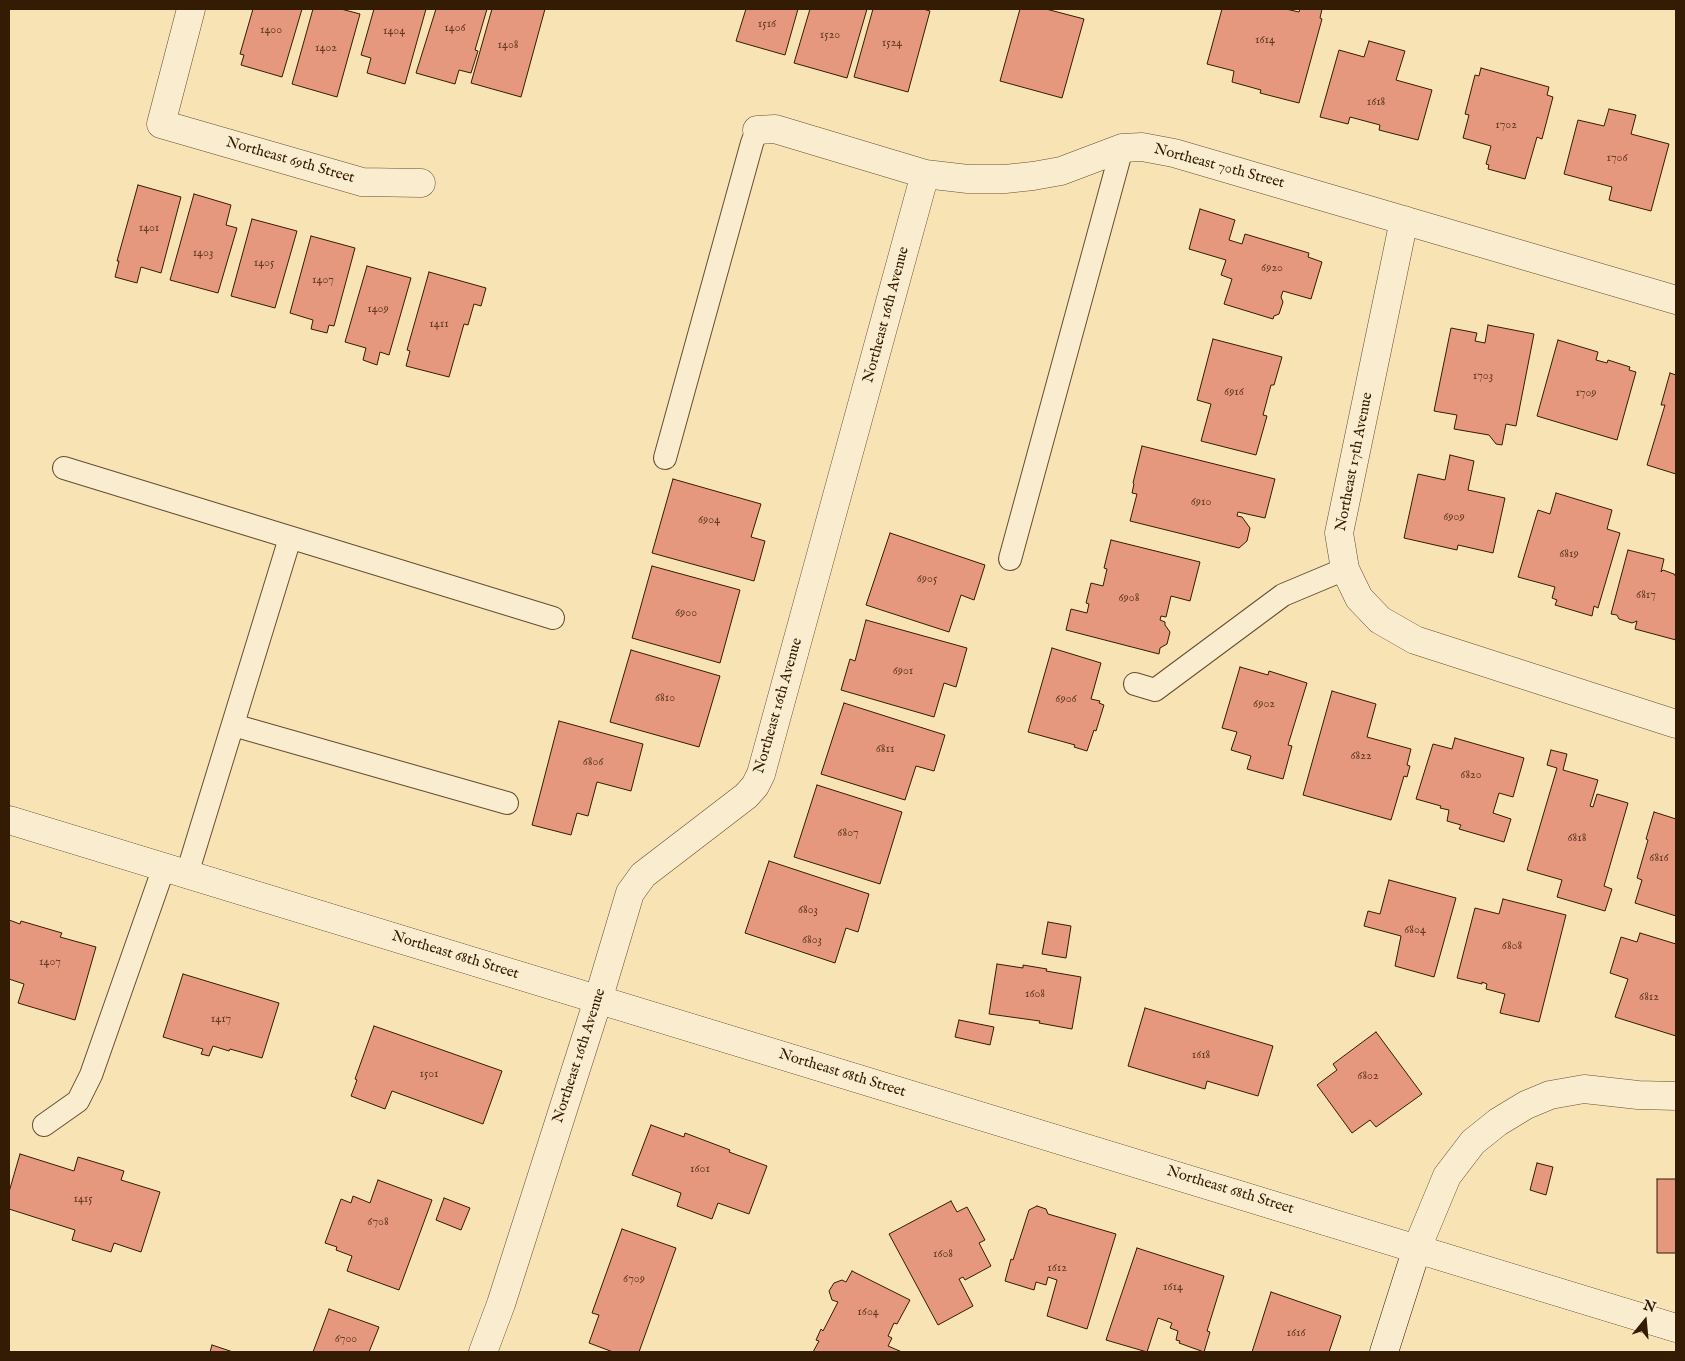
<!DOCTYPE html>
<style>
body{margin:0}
#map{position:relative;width:1685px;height:1361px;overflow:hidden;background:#f8e3b5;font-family:"IM FELL English",serif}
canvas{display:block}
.frame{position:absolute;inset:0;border:10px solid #341b03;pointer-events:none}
.north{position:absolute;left:1620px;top:1296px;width:50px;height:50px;-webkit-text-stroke:4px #faedcf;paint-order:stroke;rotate:17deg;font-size:14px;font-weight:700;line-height:20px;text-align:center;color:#341b03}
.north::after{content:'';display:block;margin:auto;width:18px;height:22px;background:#341b03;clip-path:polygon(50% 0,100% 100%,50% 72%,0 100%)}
</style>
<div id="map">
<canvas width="1685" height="1361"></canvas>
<div class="frame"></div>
<div class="north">N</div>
</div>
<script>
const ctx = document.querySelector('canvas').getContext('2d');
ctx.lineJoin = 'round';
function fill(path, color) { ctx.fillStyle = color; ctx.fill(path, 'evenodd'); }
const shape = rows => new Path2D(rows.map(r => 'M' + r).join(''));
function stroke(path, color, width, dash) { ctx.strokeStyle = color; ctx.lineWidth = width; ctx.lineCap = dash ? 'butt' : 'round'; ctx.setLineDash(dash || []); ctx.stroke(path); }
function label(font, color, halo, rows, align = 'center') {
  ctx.font = font + ' "IM FELL English",serif'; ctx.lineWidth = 4; ctx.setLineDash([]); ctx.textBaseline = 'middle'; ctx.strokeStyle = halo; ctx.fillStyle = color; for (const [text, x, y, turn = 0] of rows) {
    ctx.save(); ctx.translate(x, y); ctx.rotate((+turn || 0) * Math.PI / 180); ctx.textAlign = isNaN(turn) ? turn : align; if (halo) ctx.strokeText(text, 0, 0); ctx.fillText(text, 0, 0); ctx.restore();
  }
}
const building = shape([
 [253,9,302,9,282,77,241,65,244,55,240,54,253,9],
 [313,9,341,9,360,14,337,97,292,84,313,9],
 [374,9,426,9,405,84,367,73,371,58,361,55,374,9],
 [436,9,487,9,475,50,478,51,471,73,459,70,455,84,416,73,436,9],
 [492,9,545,9,521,97,471,83,492,9],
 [746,9,798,9,785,55,736,41,746,9],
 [810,9,867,9,847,78,794,63,810,9],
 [873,9,923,9,930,11,908,92,854,77,873,9],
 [1020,9,1046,9,1084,19,1062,98,1000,81,1020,9],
 [1222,9,1286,9,1299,12,1300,9,1322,9,1320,18,1322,19,1299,103,1260,93,1261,90,1232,82,1234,71,1207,64,1222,9],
 [1369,41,1405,51,1396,80,1432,90,1418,140,1379,130,1380,125,1350,117,1348,124,1320,117,1339,50,1364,57,1369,41],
 [1481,68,1549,87,1547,95,1553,97,1542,139,1537,137,1525,179,1488,169,1489,165,1486,164,1491,146,1463,138,1469,115,1465,114,1475,75,1479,76,1481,68],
 [1609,109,1636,115,1631,134,1669,144,1651,211,1609,200,1612,187,1564,174,1578,120,1604,126,1609,109],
 [138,185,181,197,161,273,141,267,137,283,115,277,119,261,117,261,138,185],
 [194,194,231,205,226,225,237,228,218,293,170,280,194,194],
 [1200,209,1235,220,1229,240,1242,244,1245,234,1309,253,1308,257,1322,262,1311,299,1283,291,1281,297,1283,302,1279,314,1274,316,1273,319,1224,304,1232,279,1221,275,1226,260,1189,249,1200,209],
 [252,219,297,231,275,308,231,296,252,219],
 [311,236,355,248,334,326,329,325,327,333,311,329,313,320,290,313,311,236],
 [367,266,411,278,389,355,380,352,377,365,363,360,366,348,345,342,367,266],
 [429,272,486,288,481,306,474,304,468,325,464,324,449,377,406,366,410,351,407,350,429,272],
 [1488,325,1534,334,1516,426,1506,424,1502,445,1496,444,1489,435,1454,429,1457,415,1434,411,1451,328,1477,333,1475,341,1485,343,1488,325],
 [1213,339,1282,357,1274,385,1271,385,1263,415,1267,416,1256,455,1201,441,1211,404,1197,400,1213,339],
 [1558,340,1598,352,1596,360,1607,363,1608,360,1630,367,1629,370,1636,372,1617,440,1537,416,1558,340],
 [1670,373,1676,375,1676,474,1647,465,1665,405,1661,405,1670,373],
 [1142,446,1275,479,1265,518,1238,512,1237,516,1242,517,1250,528,1247,541,1239,548,1130,521,1137,494,1132,493,1134,484,1133,483,1142,446],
 [1450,455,1474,461,1468,490,1505,498,1493,553,1458,545,1457,550,1404,538,1418,474,1445,480,1450,455],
 [673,479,761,504,751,537,765,541,754,581,652,553,673,479],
 [1556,493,1612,510,1607,529,1620,533,1598,608,1594,606,1592,616,1555,605,1557,600,1552,598,1555,587,1518,577,1538,510,1550,514,1556,493],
 [890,533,985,565,974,600,961,595,949,632,866,605,890,533],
 [1111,540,1200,562,1190,601,1171,596,1166,617,1161,616,1160,620,1165,622,1165,625,1170,632,1167,644,1160,648,1159,654,1066,630,1071,609,1087,613,1089,604,1086,603,1091,583,1103,586,1107,569,1104,568,1111,540],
 [1628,550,1664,559,1661,572,1663,570,1674,574,1676,577,1676,640,1635,629,1637,621,1632,623,1619,619,1617,615,1611,614,1628,550],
 [652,566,740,590,720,663,632,638,652,566],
 [866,620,967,648,956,687,944,683,934,717,841,690,850,659,855,661,866,620],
 [1052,648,1101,663,1091,699,1100,701,1099,703,1104,705,1096,731,1094,730,1087,751,1074,747,1075,745,1028,732,1052,648],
 [631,650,720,676,699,747,610,722,631,650],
 [1240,667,1268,675,1269,671,1307,683,1288,745,1292,746,1283,779,1247,769,1251,756,1231,750,1237,732,1222,728,1240,667],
 [1332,691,1376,704,1367,737,1411,749,1407,765,1410,766,1407,777,1404,776,1391,820,1303,795,1332,691],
 [844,703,945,735,934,771,916,766,905,800,821,774,844,703],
 [559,721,643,744,631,791,597,782,588,816,577,813,571,835,532,825,559,721],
 [1455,738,1524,758,1513,797,1499,793,1493,813,1511,819,1504,842,1459,829,1461,825,1447,821,1449,810,1440,808,1441,806,1416,799,1433,744,1452,749,1455,738],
 [1551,750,1567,754,1563,770,1598,780,1590,806,1593,807,1597,794,1628,803,1604,886,1612,889,1605,911,1557,897,1562,880,1527,870,1557,768,1547,765,1551,750],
 [817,785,902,812,880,884,794,857,817,785],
 [1654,812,1676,819,1676,916,1635,903,1642,880,1637,878,1648,840,1646,839,1654,812],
 [769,861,869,894,858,932,846,928,835,963,745,933,769,861],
 [1389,880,1456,898,1434,977,1395,966,1401,936,1364,926,1368,911,1380,914,1389,880],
 [1503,899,1566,915,1539,1022,1500,1013,1505,994,1486,989,1487,984,1482,982,1482,984,1457,978,1475,908,1499,914,1503,899],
 [9,920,20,924,21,921,62,933,60,937,96,947,75,1020,18,1003,24,984,9,979,9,920],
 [1048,922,1071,926,1066,958,1042,954,1048,922],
 [1640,933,1676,944,1676,1036,1615,1017,1628,979,1610,973,1621,937,1637,942,1640,933],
 [997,964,1023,968,1023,965,1047,969,1046,971,1081,977,1072,1029,1039,1023,1040,1021,989,1014,997,964],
 [183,974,279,1003,262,1058,230,1049,229,1051,213,1046,209,1056,201,1054,203,1049,163,1037,183,974],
 [1145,1008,1273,1046,1258,1096,1207,1081,1205,1089,1128,1066,1145,1008],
 [959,1020,994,1027,990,1045,955,1037,959,1020],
 [374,1026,502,1071,483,1124,392,1091,385,1109,351,1096,357,1080,355,1079,374,1026],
 [1376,1032,1422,1094,1376,1127,1370,1120,1352,1133,1317,1085,1337,1070,1333,1064,1376,1032],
 [651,1125,684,1137,685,1133,730,1150,729,1152,767,1166,749,1214,718,1203,712,1219,677,1206,681,1193,632,1175,651,1125],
 [20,1154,74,1171,78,1157,124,1171,121,1180,160,1192,141,1252,114,1243,111,1252,72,1240,75,1230,9,1209,9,1192,20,1154],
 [1537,1163,1553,1167,1546,1195,1530,1190,1537,1163],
 [1657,1179,1676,1179,1676,1253,1657,1253,1657,1179],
 [378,1180,432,1200,399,1290,347,1271,352,1256,336,1250,337,1247,325,1243,341,1199,351,1203,353,1196,370,1203,378,1180],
 [444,1198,470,1208,461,1230,436,1220,444,1198],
 [951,1201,957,1212,967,1207,985,1240,979,1243,991,1266,965,1280,963,1277,959,1279,973,1306,938,1325,889,1234,951,1201],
 [1037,1206,1046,1209,1048,1214,1116,1234,1087,1329,1047,1316,1057,1280,1048,1277,1046,1285,1036,1282,1034,1290,1005,1281,1011,1259,1013,1260,1029,1210,1037,1206],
 [622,1229,676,1248,639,1352,613,1352,589,1343,599,1315,592,1313,622,1229],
 [1137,1248,1224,1276,1207,1331,1210,1332,1204,1352,1179,1343,1180,1341,1176,1340,1178,1331,1170,1328,1172,1323,1158,1318,1147,1352,1106,1340,1137,1248],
 [852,1271,910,1300,897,1324,894,1323,888,1336,892,1338,888,1346,902,1352,813,1352,819,1341,816,1340,821,1329,823,1331,838,1302,832,1300,829,1291,834,1283,842,1280,846,1282,852,1271],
 [1271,1292,1341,1316,1329,1352,1252,1352,1271,1292],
 [329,1309,379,1327,369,1352,313,1352,329,1309],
 [212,1345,233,1352,210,1352,212,1345]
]);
const lane = shape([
 [665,458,752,143,757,130],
 [64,468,553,618],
 [1010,559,1122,148],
 [1135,684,1155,690,1283,595,1345,569],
 [233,725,507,803],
 [187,874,290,538],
 [44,1125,78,1101,91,1075,164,867]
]);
const street = shape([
 [191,9,161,124,362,182,421,183],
 [757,130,775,129,925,174,968,179,1005,179,1033,176,1061,171,1122,148,1142,147,1174,153,1676,300],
 [1404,220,1339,533,1345,569,1359,598,1380,620,1415,640,1676,724],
 [1417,1248,1447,1176,1473,1142,1498,1122,1526,1105,1550,1095,1584,1089,1638,1095,1676,1096],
 [483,1352,501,1304,598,1000,630,893,643,875,746,796,755,786,761,774,925,174]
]);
const secondary = shape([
 [9,820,1676,1328],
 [1384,1352,1417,1248]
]);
const numberNames = [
 ["1516",767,25],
 ["1406",455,29],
 ["1400",271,31],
 ["1404",394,32],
 ["1520",830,36],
 ["1614",1265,41],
 ["1524",892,44],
 ["1408",508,46],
 ["1402",326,49],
 ["1618",1376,103],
 ["1702",1506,126],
 ["1706",1617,159],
 ["1401",149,229],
 ["1403",203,254],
 ["1405",264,264],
 ["6920",1272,269],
 ["1407",323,281],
 ["1409",378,310],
 ["1411",439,325],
 ["1703",1483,377],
 ["6916",1234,393],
 ["1709",1586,394],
 ["6910",1201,503],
 ["6909",1454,518],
 ["6904",709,521],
 ["6819",1569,555],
 ["6905",927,580],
 ["6817",1646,596],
 ["6908",1129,599],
 ["6900",686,614],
 ["6901",903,672],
 ["6810",665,699],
 ["6906",1066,700],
 ["6902",1264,705],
 ["6811",885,750],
 ["6822",1361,757],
 ["6806",593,763],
 ["6820",1471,776],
 ["6807",848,834],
 ["6818",1577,839],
 ["6816",1659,859],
 ["6803",808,911],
 ["6804",1415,931],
 ["6803",812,941],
 ["6808",1512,947],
 ["1407",50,963],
 ["1608",1035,995],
 ["6812",1649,998],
 ["1417",221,1020],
 ["1618",1201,1056],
 ["1501",429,1075],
 ["6802",1368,1077],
 ["1601",700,1170],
 ["1415",83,1200],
 ["6708",378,1223],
 ["1608",943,1255],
 ["1612",1057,1269],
 ["6709",634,1280],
 ["1614",1173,1288],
 ["1604",868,1313],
 ["1616",1296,1334],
 ["6700",346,1340]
];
const streetNames = [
 ["Northeast 69th Street",290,161,16],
 ["Northeast 70th Street",1219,167,15],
 ["Northeast 16th Avenue",887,315,-75],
 ["Northeast 17th Avenue",1355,462,-79],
 ["Northeast 16th Avenue",779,706,-74],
 ["Northeast 68th Street",455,956,17],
 ["Northeast 16th Avenue",580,1056,-72],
 ["Northeast 68th Street",842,1074,17],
 ["Northeast 68th Street",1230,1191,17]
];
fill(building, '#e5987e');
stroke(building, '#341b03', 1);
stroke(lane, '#654d30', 24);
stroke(street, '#654d30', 29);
stroke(secondary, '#341b03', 29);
stroke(lane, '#faedcf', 22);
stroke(street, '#faedcf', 28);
stroke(secondary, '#faedcf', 28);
label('12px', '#603a22', null, numberNames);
label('15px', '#341b03', '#faedcf', streetNames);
</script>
